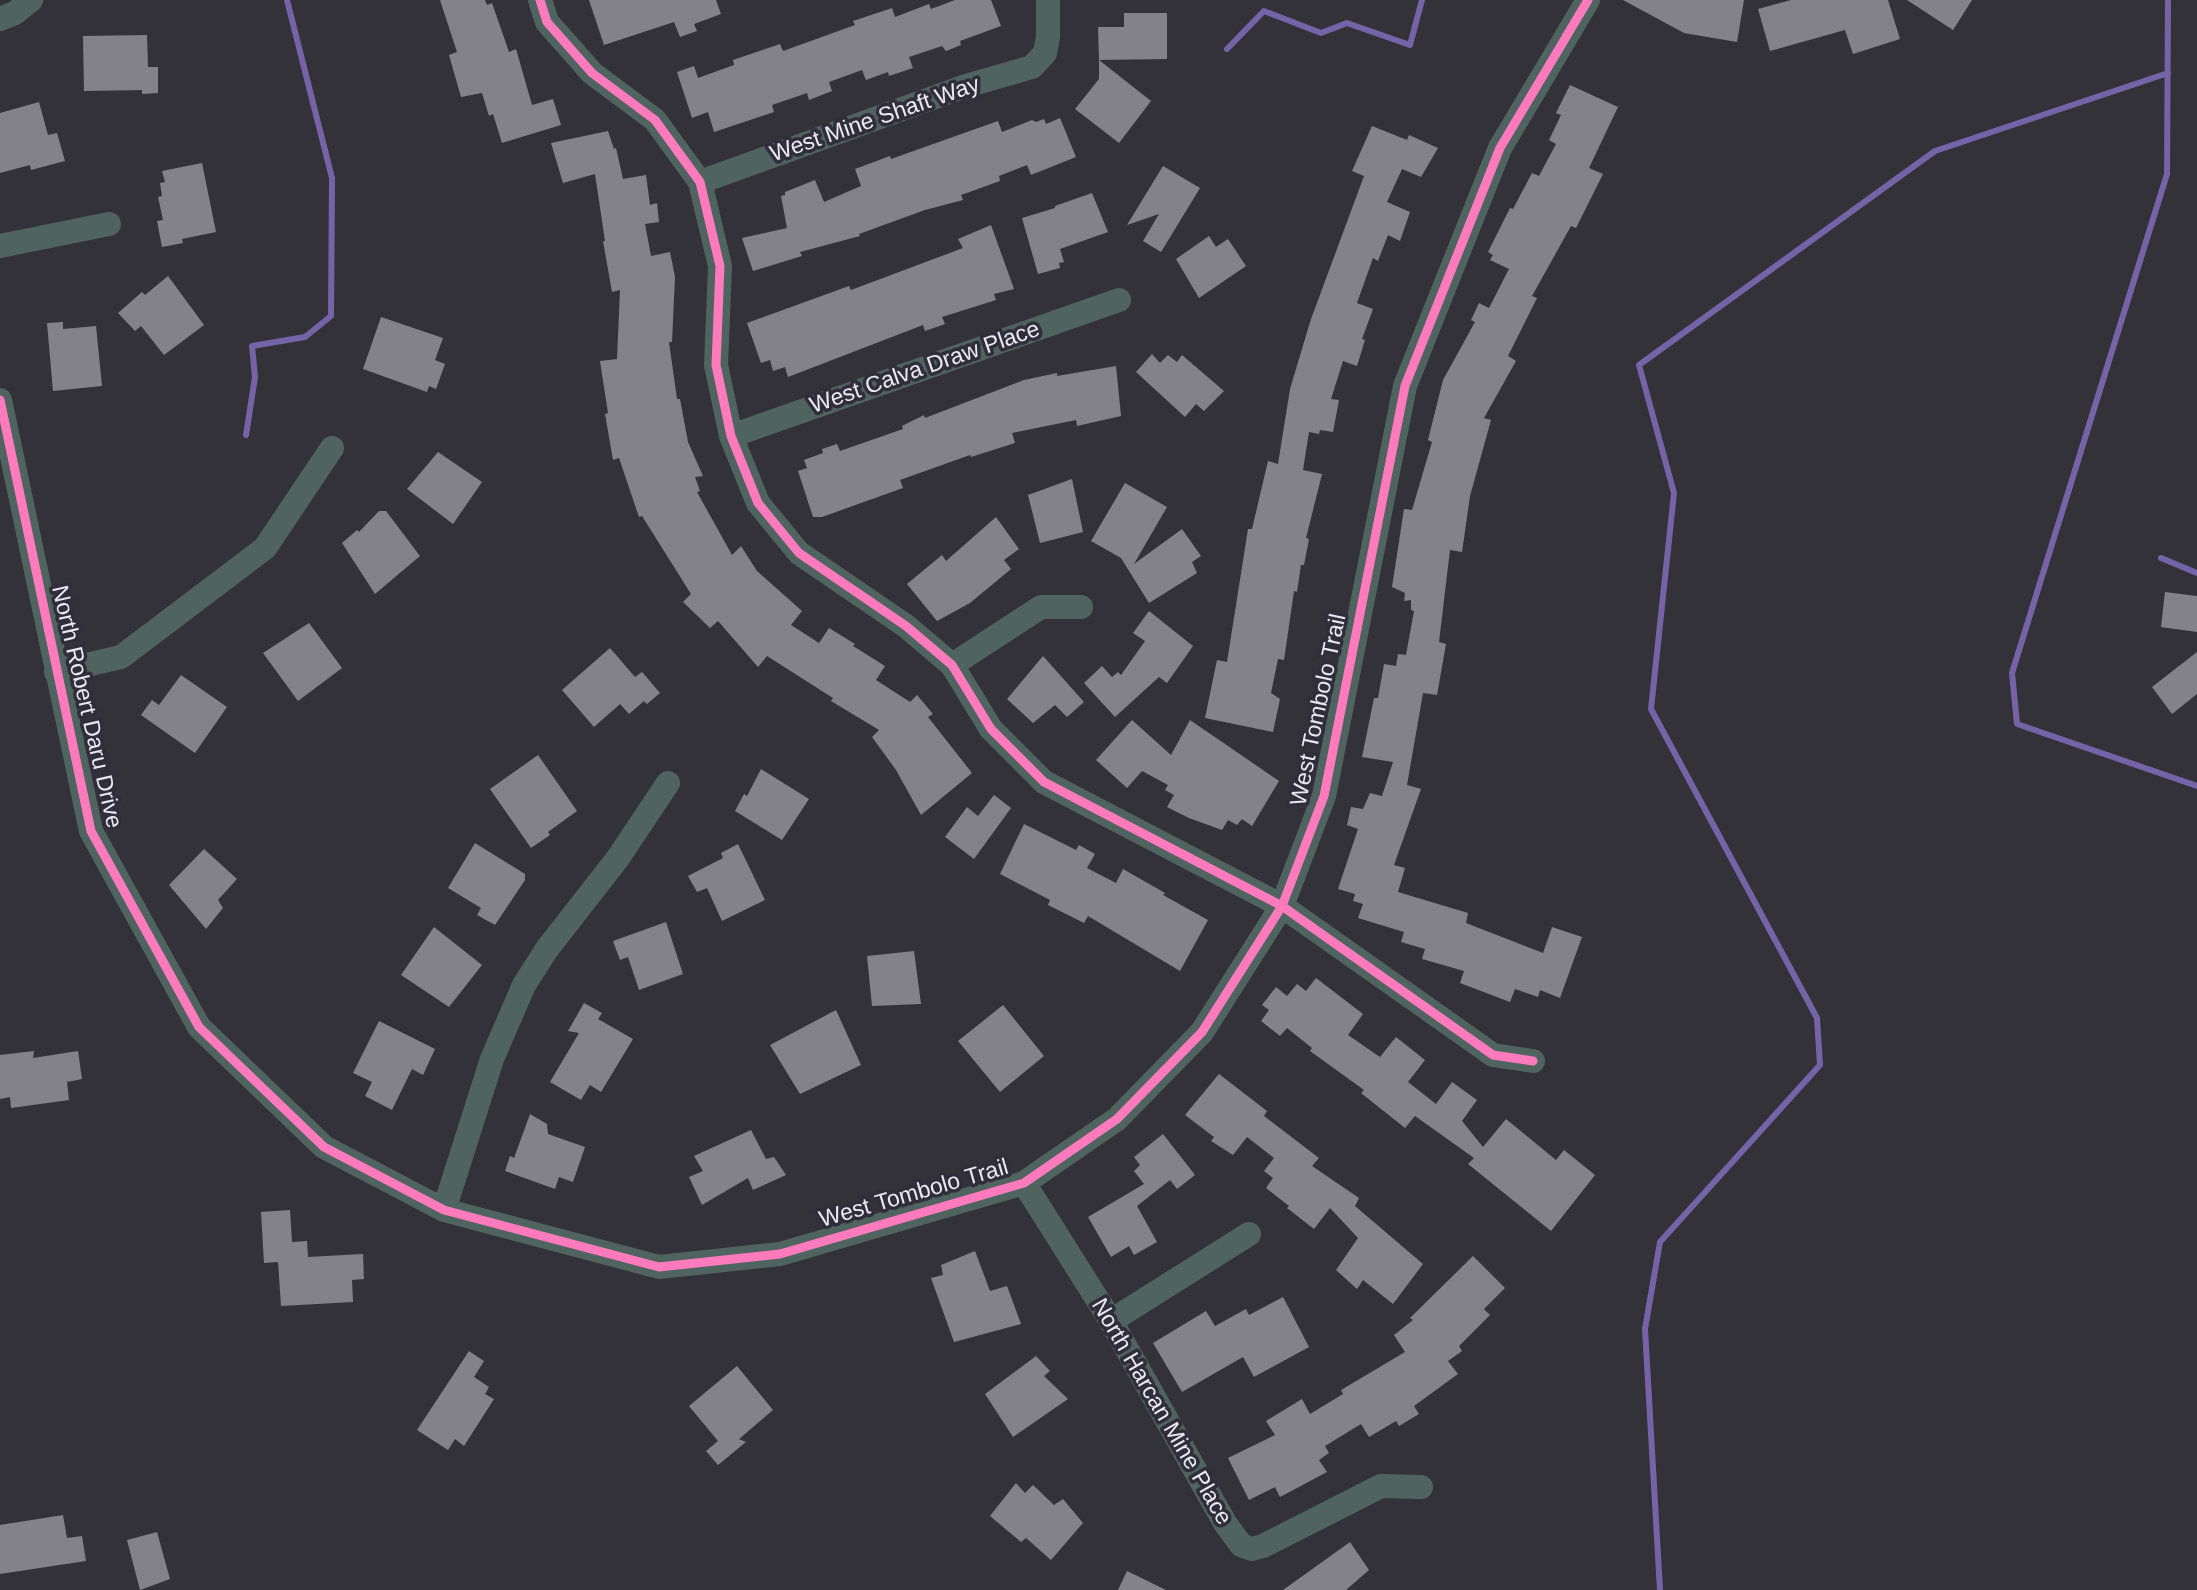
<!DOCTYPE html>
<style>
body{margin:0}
canvas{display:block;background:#333238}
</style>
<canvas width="2197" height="1590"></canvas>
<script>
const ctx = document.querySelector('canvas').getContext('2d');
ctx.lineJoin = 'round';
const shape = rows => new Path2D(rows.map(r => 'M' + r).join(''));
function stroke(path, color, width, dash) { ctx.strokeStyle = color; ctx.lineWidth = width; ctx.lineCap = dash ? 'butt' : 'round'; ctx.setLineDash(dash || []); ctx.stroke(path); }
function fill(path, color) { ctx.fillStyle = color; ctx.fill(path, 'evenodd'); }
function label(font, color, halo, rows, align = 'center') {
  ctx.font = font + ' Arial,sans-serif'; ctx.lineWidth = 7; ctx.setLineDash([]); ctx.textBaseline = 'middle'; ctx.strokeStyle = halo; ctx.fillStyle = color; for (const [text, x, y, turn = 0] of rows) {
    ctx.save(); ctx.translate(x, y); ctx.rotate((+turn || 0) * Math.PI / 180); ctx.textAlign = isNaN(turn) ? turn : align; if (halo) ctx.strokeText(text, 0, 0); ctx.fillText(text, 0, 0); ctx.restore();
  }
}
const stream = shape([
 [2168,0,2167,174,2012,673,2017,724,2197,786],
 [1227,49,1264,11,1321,33,1347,23,1410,45,1422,0],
 [246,435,255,377,252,346,305,337,331,316,332,178,287,0],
 [2161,558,2197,573],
 [1660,1590,1645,1329,1660,1242,1820,1065,1817,1018,1651,709,1674,493,1639,365,1935,151,2168,73]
]);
const building = shape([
 [440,0,485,0,487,5,492,3,509,52,516,49,532,105,553,99,561,125,502,143,493,114,489,116,482,93,461,97,449,55,457,52],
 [589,0,716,0,721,14,694,24,697,31,680,37,674,22,604,45],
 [955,0,991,0,1001,26,960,41,961,45,946,51,942,46,909,57,913,68,889,76,888,72,866,80,862,70,829,82,832,91,809,100,807,93,772,105,774,112,714,132,708,112,692,118,677,72,694,66,698,78,734,65,733,60,780,44,783,51,855,25,853,21,892,8,895,17,929,4,931,9],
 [1623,0,1744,0,1737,42,1684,33],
 [1791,0,1888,0,1900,39,1853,54,1845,30,1770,51,1758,9],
 [1907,0,1972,0,1953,30],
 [1124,13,1167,13,1167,59,1099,60,1098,27,1124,27],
 [147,35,148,67,158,67,158,93,142,94,142,90,84,91,83,36],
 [1099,60,1151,101,1119,143,1075,109,1099,79],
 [1570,85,1618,107,1589,168,1603,174,1576,228,1571,226,1532,296,1537,298,1508,356,1516,361,1484,418,1491,420,1470,496,1462,552,1450,550,1439,642,1446,644,1437,695,1423,693,1407,785,1421,789,1394,865,1405,868,1398,892,1468,913,1466,923,1543,953,1552,927,1582,937,1560,998,1540,990,1538,997,1515,989,1510,1002,1460,983,1464,971,1422,959,1425,949,1401,942,1404,932,1358,918,1363,904,1353,901,1355,894,1338,889,1358,829,1347,825,1351,807,1363,809,1370,793,1382,796,1393,762,1362,757,1374,698,1378,698,1384,664,1396,666,1398,654,1406,655,1414,611,1411,610,1411,600,1404,601,1405,593,1392,587,1404,509,1412,510,1432,442,1428,440,1443,380,1475,322,1471,320,1479,303,1489,308,1509,269,1490,260,1493,255,1488,252,1510,208,1513,209,1532,173,1539,176,1556,144,1549,140,1561,115,1556,113],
 [39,102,48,135,57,133,65,161,31,170,30,165,0,173,0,113],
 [1060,118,1076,157,1031,175,1027,165,999,176,1000,181,961,195,963,200,925,210,859,234,860,236,800,252,802,256,753,271,742,238,787,228,781,196,785,195,785,192,815,180,824,202,861,186,855,169,890,156,891,159,998,121,1002,132,1032,120,1036,122,1044,119,1046,124],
 [1372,126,1407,140,1409,135,1438,148,1421,177,1402,169,1387,202,1410,212,1400,241,1388,235,1378,261,1373,258,1357,303,1373,309,1362,339,1365,340,1357,366,1343,361,1331,399,1339,400,1333,432,1320,430,1319,434,1309,432,1303,470,1322,474,1306,538,1309,539,1304,565,1301,565,1297,592,1294,591,1284,660,1278,659,1271,693,1280,699,1273,732,1205,718,1217,660,1227,662,1248,529,1252,529,1268,461,1278,464,1290,389,1311,319,1364,176,1352,171],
 [608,131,614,149,616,148,623,179,646,175,650,205,657,203,659,222,645,224,651,256,670,252,675,277,672,342,669,342,677,399,680,399,688,442,703,476,695,477,700,491,697,492,732,555,741,546,757,571,802,611,791,625,819,643,829,628,855,644,853,646,885,666,876,680,910,702,917,695,933,714,928,717,972,773,921,815,896,770,872,737,879,730,831,701,833,698,767,656,758,667,718,621,710,628,683,602,691,594,642,516,639,517,619,458,613,460,605,414,608,413,600,361,617,359,620,290,612,292,603,241,605,241,595,174,563,183,551,143],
 [202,163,216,232,182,239,183,243,162,247,157,221,163,220,158,197,162,196,160,183,165,182,162,171],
 [1163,166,1200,188,1161,252,1143,241,1159,214,1127,225],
 [1092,193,1108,232,1060,249,1064,262,1059,263,1060,268,1038,274,1022,218,1055,208,1055,206],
 [991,225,1014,289,994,294,996,300,942,317,945,324,925,331,923,325,788,377,785,367,773,371,770,360,761,363,747,323,849,286,851,290,963,248,958,239],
 [1209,236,1216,247,1228,239,1246,266,1199,298,1176,259],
 [168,276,204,325,164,355,141,326,135,331,118,313,142,292,145,295],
 [381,317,443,338,435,360,445,364,436,389,429,386,427,392,363,369],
 [63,322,63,329,96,326,102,386,53,391,47,323],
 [1152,354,1160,363,1168,355,1177,362,1182,355,1224,391,1204,411,1196,404,1185,417,1136,372],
 [1116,366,1121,416,1077,426,1076,420,1012,433,1015,443,971,457,970,455,900,480,903,488,822,517,813,517,798,471,807,468,804,460,823,453,822,449,837,444,840,451,903,429,902,426,924,415,925,418,1024,380,1057,373,1057,376],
 [438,452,482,482,453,524,407,489],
 [1072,479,1083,532,1040,543,1028,495],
 [1125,483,1167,507,1134,564,1182,529,1201,556,1192,562,1197,573,1149,603,1121,558,1091,541],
 [379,511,386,511,420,556,375,594,342,543,357,530,359,532],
 [996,517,1019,549,1004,560,1011,569,970,603,937,621,907,584,942,555,946,561],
 [2165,592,2197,596,2197,632,2161,627],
 [1149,611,1193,646,1167,683,1159,677,1115,717,1084,683,1102,666,1112,677,1118,672,1121,675,1145,641,1133,633],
 [309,623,342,668,298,701,263,653],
 [610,648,635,677,642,672,660,693,647,704,644,701,629,714,620,704,594,727,562,690],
 [2197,652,2197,694,2172,714,2152,687],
 [1043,656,1084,702,1067,717,1055,705,1033,723,1007,699],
 [181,675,227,707,195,753,141,715,152,700,159,705],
 [1132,720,1171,755,1190,720,1279,781,1252,826,1242,819,1237,825,1228,820,1222,830,1189,818,1167,807,1174,795,1165,790,1168,785,1142,771,1127,788,1096,760],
 [538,755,577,811,548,832,550,835,531,848,490,789],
 [761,769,809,799,782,840,735,811,744,794,747,796],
 [994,795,1011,808,974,859,945,837,967,807,978,816],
 [1024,824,1076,850,1079,845,1095,854,1087,868,1116,883,1123,869,1165,893,1163,895,1208,920,1180,971,1088,916,1084,923,1048,905,1050,900,1000,874],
 [475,843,525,874,525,880,495,925,477,915,481,908,448,888],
 [738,844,765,900,722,921,707,888,697,892,688,876,723,858,721,853],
 [204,849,237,879,218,900,223,908,206,929,169,885],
 [666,922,683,974,639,990,628,957,620,960,613,941],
 [434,927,482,965,449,1007,401,975],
 [914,951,921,1004,872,1006,867,956],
 [1316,978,1363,1014,1348,1035,1380,1057,1396,1037,1425,1060,1408,1082,1436,1104,1452,1082,1477,1100,1462,1121,1483,1147,1506,1119,1556,1160,1564,1150,1595,1175,1551,1231,1468,1164,1474,1158,1415,1116,1405,1128,1361,1093,1364,1090,1310,1051,1312,1048,1287,1028,1280,1036,1261,1021,1269,1010,1262,1005,1276,987,1287,996,1297,984,1306,991],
 [584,1003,602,1013,598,1019,633,1039,601,1092,590,1085,581,1100,550,1082,579,1033,568,1031],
 [1003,1005,1044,1056,1000,1092,958,1041],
 [836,1010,861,1065,800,1094,770,1045],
 [379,1021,435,1049,423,1075,412,1069,392,1110,365,1096,372,1082,353,1073],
 [34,1051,33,1058,78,1051,82,1079,67,1082,69,1100,11,1108,10,1097,0,1099,0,1055],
 [1219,1074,1267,1111,1264,1116,1319,1158,1312,1166,1359,1198,1355,1206,1423,1264,1393,1304,1363,1280,1357,1289,1336,1270,1358,1238,1330,1208,1314,1229,1287,1208,1289,1206,1266,1188,1273,1178,1264,1171,1274,1158,1247,1137,1233,1155,1211,1141,1214,1137,1185,1115],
 [530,1114,547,1124,548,1134,585,1147,573,1182,559,1177,555,1189,505,1171,510,1156,514,1158],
 [751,1130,766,1159,774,1157,786,1175,753,1190,748,1178,702,1205,689,1177,703,1171,694,1156],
 [1163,1134,1195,1175,1177,1189,1170,1180,1137,1206,1157,1242,1134,1255,1129,1246,1111,1257,1088,1217,1144,1184,1134,1171,1140,1165,1134,1157],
 [290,1210,292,1242,307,1241,308,1257,363,1254,364,1279,352,1280,353,1302,281,1306,278,1262,264,1263,261,1212],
 [975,1251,990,1291,1007,1286,1021,1324,954,1342,931,1278,943,1275,941,1265],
 [1473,1256,1505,1288,1484,1309,1490,1315,1459,1346,1462,1351,1448,1361,1458,1374,1414,1406,1419,1414,1399,1426,1396,1421,1369,1437,1361,1424,1325,1446,1329,1453,1319,1460,1327,1472,1280,1497,1275,1487,1249,1500,1228,1458,1275,1435,1266,1421,1302,1399,1310,1414,1343,1394,1341,1390,1405,1352,1394,1335,1413,1320,1410,1318],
 [1283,1297,1309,1347,1254,1377,1243,1357,1182,1392,1153,1343,1206,1311,1215,1326,1246,1309,1249,1315],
 [469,1351,484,1361,474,1377,489,1387,485,1394,494,1399,464,1446,455,1439,448,1450,417,1430],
 [1036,1356,1050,1371,1044,1376,1068,1399,1013,1437,985,1394],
 [737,1366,773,1410,739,1439,746,1442,718,1465,706,1451,718,1441,689,1406],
 [1016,1483,1025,1493,1033,1485,1054,1505,1063,1499,1083,1523,1051,1560,1026,1538,1021,1542,990,1516],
 [63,1515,67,1538,82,1536,86,1561,0,1574,0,1525],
 [157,1532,170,1579,140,1590,127,1540],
 [1350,1542,1369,1570,1346,1590,1283,1590],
 [1127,1571,1166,1590,1118,1590]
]);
const minor = shape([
 [540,0,547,22,592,73,655,120,700,182,720,266,716,365,731,436,758,503,799,553,906,626,952,665,991,729,1044,782,1282,906,1493,1055,1533,1061],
 [0,19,15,13,31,0],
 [700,182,966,86,1032,67,1045,53,1048,37,1048,0],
 [0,246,109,224],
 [0,400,91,831,199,1027,324,1147,444,1210,659,1267,780,1254,1024,1183,1117,1119,1202,1032,1282,906,1324,796,1405,386,1500,148,1588,0],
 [731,436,1119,300],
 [952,665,1041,607,1081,607],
 [56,672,121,657,265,548,332,448],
 [1024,1183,1111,1321,1225,1523,1241,1545,1252,1549,1263,1546,1381,1486,1421,1487],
 [444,1210,492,1059,524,985,547,949,618,858,668,783],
 [1111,1321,1249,1234]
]);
const cycleway = shape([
 [540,0,547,22,592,73,655,120,700,182,720,266,716,365,731,436,758,503,799,553,906,626,952,665,991,729,1044,782,1282,906,1493,1055,1533,1061],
 [0,400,91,831,199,1027,324,1147,444,1210,659,1267,780,1254,1024,1183,1117,1119,1202,1032,1282,906,1324,796,1405,386,1500,148,1588,0]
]);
const streetNames = [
 ["West Mine Shaft Way",875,120,-19],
 ["West Calva Draw Place",925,368,-19],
 ["North Robert Daru Drive",86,707,77],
 ["West Tombolo Trail",1319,710,-78],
 ["West Tombolo Trail",914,1194,-16],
 ["North Harcan Mine Place",1161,1412,60]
];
stroke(stream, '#7464a7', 6);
fill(building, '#838288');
stroke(minor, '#50645f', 24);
stroke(cycleway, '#fd7abc', 9);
label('23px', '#eae9f2', '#312e3c', streetNames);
</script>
